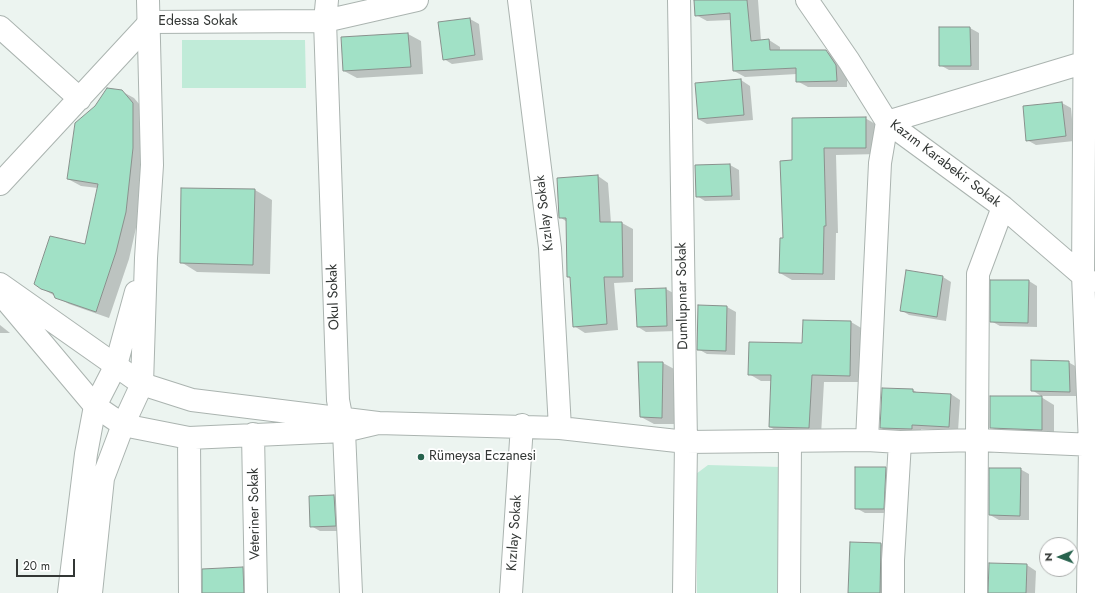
<!DOCTYPE html>
<meta charset="utf-8">
<style>
body{margin:0}
#map{position:relative;width:1095px;height:593px;overflow:hidden;background:#ecf4f0;font-family:Jost,sans-serif}
canvas{display:block}
.north{position:absolute;left:1039px;top:537px;width:40px;height:40px;box-sizing:border-box;background:#fff;border:1px solid #adafae;border-radius:50%;rotate:269deg;font-size:11px;font-weight:700;line-height:16px;text-align:center;color:#333735}
.north::after{content:'';display:block;margin:auto;width:14px;height:18px;background:#27624d;clip-path:polygon(50% 0,100% 100%,50% 72%,0 100%)}
.scale{position:absolute;left:16px;top:559px;width:59px;height:18px;box-sizing:border-box;border:2px solid #333735;border-top:0;padding-left:5px;font-size:12px;line-height:14px;white-space:nowrap;color:#333735;-webkit-text-stroke:3px #fff;paint-order:stroke}
</style>
<div id="map">
<canvas width="1095" height="593"></canvas>
<div class="north">N</div>
<div class="scale">20 m</div>
</div>
<script>
const ctx = document.querySelector('canvas').getContext('2d');
ctx.lineJoin = 'round';
function fill(path, color) { ctx.fillStyle = color; ctx.fill(path, 'evenodd'); }
const shape = rows => new Path2D(rows.map(r => 'M' + r).join(''));
function stroke(path, color, width, dash) { ctx.strokeStyle = color; ctx.lineWidth = width; ctx.lineCap = dash ? 'butt' : 'round'; ctx.setLineDash(dash || []); ctx.stroke(path); }
function label(font, color, halo, rows, align = 'center') {
  ctx.font = font + ' Jost,sans-serif'; ctx.lineWidth = 3.5; ctx.setLineDash([]); ctx.textBaseline = 'middle'; ctx.strokeStyle = halo; ctx.fillStyle = color; for (const [text, x, y, turn = 0] of rows) {
    ctx.save(); ctx.translate(x, y); ctx.rotate((+turn || 0) * Math.PI / 180); ctx.textAlign = isNaN(turn) ? turn : align; if (halo) ctx.strokeText(text, 0, 0); ctx.fillText(text, 0, 0); ctx.restore();
  }
}
const green = shape([
 [182,40,305,40,306,88,182,88],
 [708,465,781,467,779,593,697,593,696,474]
]);
const shadow = shape([
 [695,0,758,0,761,41,769,40,780,47,780,51,826,51,837,57,847,72,847,87,808,87,797,81,797,74,745,77,734,71,731,20,707,21,696,15],
 [470,19,479,24,483,60,452,64,444,59],
 [970,28,979,33,979,70,949,70,940,65],
 [408,34,421,41,423,74,357,78,344,71],
 [741,80,750,86,753,120,707,124,698,119,696,84],
 [121,91,134,98,145,111,138,219,129,259,109,318,69,304,41,288,85,245,98,188,81,186,68,179],
 [1062,103,1071,108,1074,141,1036,145,1027,140,1024,107],
 [865,118,877,125,878,154,836,155,838,233,836,233,835,280,792,280,780,273,793,161],
 [730,165,739,170,740,200,705,201,697,196,696,166],
 [598,176,608,183,611,223,622,223,633,229,633,282,614,283,618,330,585,333,574,326,571,278,568,277,567,222,560,217],
 [182,189,255,190,272,200,270,274,197,272,181,262],
 [943,277,951,282,946,321,909,315,901,310],
 [1029,281,1037,286,1037,327,1000,326,991,321],
 [666,289,675,294,676,331,646,332,638,327],
 [699,306,727,307,736,312,735,355,707,354,698,349],
 [851,322,863,329,862,382,824,382,821,435,782,434,770,427,772,381,761,381,749,374],
 [0,325,10,333,0,333],
 [1068,362,1077,367,1079,396,1041,396,1032,390],
 [663,363,676,370,675,424,654,424,641,417],
 [883,389,913,390,918,393,951,394,960,400,958,431,921,429,921,434,890,433,881,428],
 [1041,397,1054,405,1054,437,1004,435,991,427],
 [886,468,894,473,892,513,865,513,856,508],
 [1020,469,1029,474,1029,520,999,520,990,515],
 [334,496,343,502,344,531,320,531,311,526],
 [851,543,881,544,894,552,893,593,849,593],
 [990,564,1027,565,1036,571,1035,593,989,593],
 [243,568,256,576,257,593,203,593]
]);
const building = shape([
 [694,0,747,0,751,41,769,39,770,50,826,50,836,65,837,81,796,82,796,68,733,71,730,13,695,16,694,0],
 [470,18,475,55,443,60,438,22,470,18],
 [939,27,970,27,971,66,939,66,939,27],
 [408,33,411,67,343,71,341,37,408,33],
 [741,79,744,115,698,119,695,83,741,79],
 [107,88,122,90,133,103,133,148,126,212,116,252,96,312,55,298,53,293,41,289,34,284,50,236,85,244,98,184,67,179,75,123,95,106,107,88],
 [1062,102,1066,136,1026,141,1023,106,1062,102],
 [866,117,866,148,824,148,826,226,824,226,823,274,779,273,780,238,783,238,780,161,792,160,792,118,866,117],
 [730,164,732,196,696,197,695,165,730,164],
 [598,175,600,222,622,222,623,277,604,277,607,324,573,327,570,277,567,277,566,218,559,218,557,178,598,175],
 [181,188,255,189,253,265,180,263,181,188],
 [906,270,943,276,937,317,900,311,906,270],
 [990,280,1029,280,1028,323,990,322,990,280],
 [666,288,667,326,637,327,635,289,666,288],
 [698,305,727,306,726,351,697,350,698,305],
 [803,320,851,321,850,376,812,375,809,428,769,427,771,375,748,375,749,342,802,343,803,320],
 [1031,360,1069,361,1070,392,1031,391,1031,360],
 [638,362,663,362,662,418,640,417,638,362],
 [882,388,913,389,913,392,951,394,949,427,912,425,912,429,880,428,882,388],
 [990,396,1042,396,1042,430,990,428,990,396],
 [855,467,886,467,884,509,855,509,855,467],
 [989,468,1021,468,1020,516,989,515,989,468],
 [334,495,336,526,310,527,309,496,334,495],
 [850,542,881,543,880,593,848,593,850,542],
 [989,563,1027,564,1026,593,988,593,989,563],
 [243,567,244,593,202,593,202,569,243,567]
]);
const street = shape([
 [327,0,325,21,338,400,344,431,351,593],
 [519,0,550,248,560,428],
 [679,0,686,442,684,593],
 [807,0,849,61,887,122,1003,207,1090,282],
 [1085,0,1083,275,1090,445,1088,593],
 [0,27,80,99],
 [0,184,150,22,325,21,417,0],
 [0,284,142,384,192,400,378,423,344,431,189,438,123,425,95,406,0,293],
 [378,423,560,428,686,442,867,440,900,442,977,440,1095,445],
 [253,434,256,593],
 [189,438,190,593],
 [867,440,880,163,887,122,1086,62],
 [511,593,522,425],
 [789,593,790,441],
 [893,593,893,560,900,442],
 [976,593,978,274,1003,207]
]);
const secondary = shape([
 [69,593,86,454,95,406,116,365,136,292],
 [91,593,103,478,123,425,142,384,146,258,152,165,148,0]
]);
const markers = [
 [421,457,4,"#27624d"]
];
const streetNames = [
 ["Edessa Sokak",198,22],
 ["Kazım Karabekir Sokak",945,164,37],
 ["Kızılay Sokak",545,213,-97],
 ["Dumlupınar Sokak",683,296,-91],
 ["Okul Sokak",334,297,-92],
 ["Veteriner Sokak",255,514,-91],
 ["Kızılay Sokak",515,533,-86]
];
const poiNames = [
 ["Rümeysa Eczanesi",429,457]
];
fill(green, '#c0ebd8');
fill(shadow, '#0003');
fill(building, '#a1e1c6');
stroke(building, '#89918d', 1);
stroke(street, '#abb4b0', 24);
stroke(secondary, '#abb4b0', 24);
stroke(street, '#fff', 22);
stroke(secondary, '#fff', 22);
for (const [x, y, r, color] of markers) { const dot = new Path2D(); dot.arc(x, y, r, 0, 2 * Math.PI); ctx.fillStyle = color; ctx.fill(dot); stroke(dot, '#fff', 1.5); }
label('14px', '#333735', '#fff', streetNames);
label('14px', '#333735', '#fff', poiNames, 'left');
</script>
